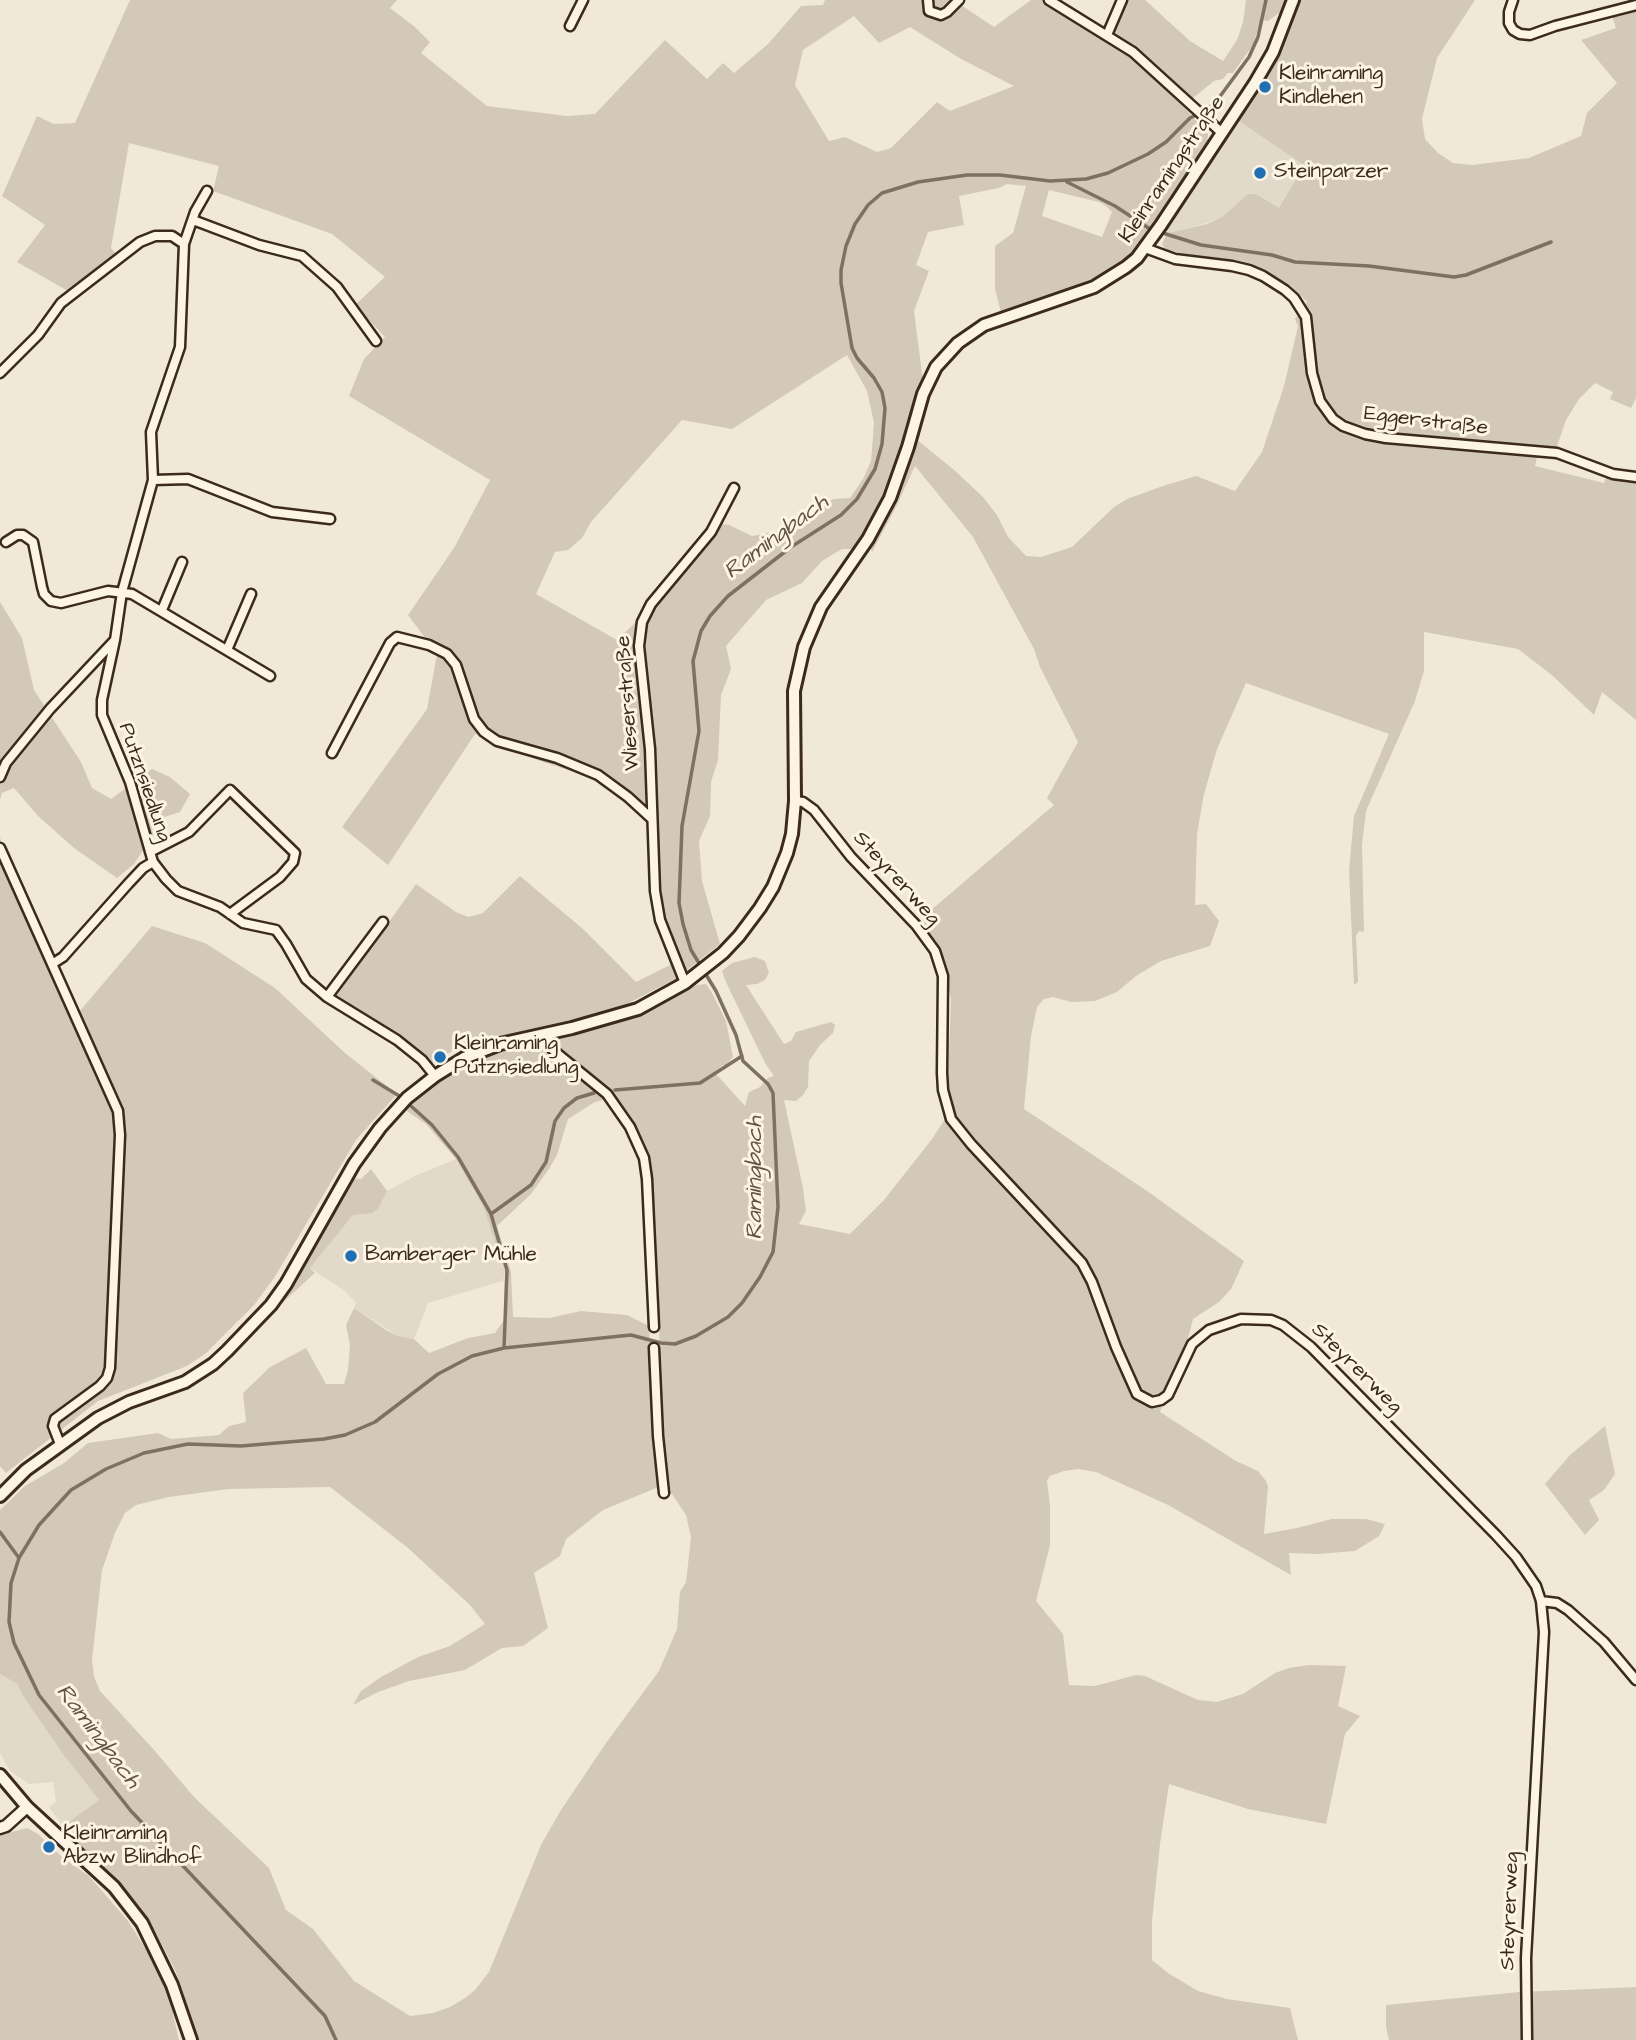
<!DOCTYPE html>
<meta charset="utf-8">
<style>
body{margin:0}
canvas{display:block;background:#f0e9d9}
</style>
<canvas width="1636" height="2040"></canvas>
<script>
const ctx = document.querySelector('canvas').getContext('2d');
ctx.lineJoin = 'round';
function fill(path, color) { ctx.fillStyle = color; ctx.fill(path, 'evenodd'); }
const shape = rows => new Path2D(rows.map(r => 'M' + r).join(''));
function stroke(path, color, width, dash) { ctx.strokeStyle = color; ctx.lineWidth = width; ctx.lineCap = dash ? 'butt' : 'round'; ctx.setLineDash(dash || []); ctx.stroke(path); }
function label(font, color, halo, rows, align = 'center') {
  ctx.font = font + ' "Architects Daughter",sans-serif'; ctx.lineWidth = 6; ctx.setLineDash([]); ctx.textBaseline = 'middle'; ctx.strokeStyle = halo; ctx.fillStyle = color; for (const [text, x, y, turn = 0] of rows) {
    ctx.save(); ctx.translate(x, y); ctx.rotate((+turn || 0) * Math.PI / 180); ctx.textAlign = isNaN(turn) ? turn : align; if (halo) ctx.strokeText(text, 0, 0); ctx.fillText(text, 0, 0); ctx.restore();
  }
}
const built = shape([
 [1239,121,1304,164,1279,208,1256,194,1248,194,1222,217,1207,223,1167,233,1166,228],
 [456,1159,483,1206,505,1271,503,1281,428,1303,414,1339,398,1336,354,1308,356,1303,345,1291,310,1268,353,1215,364,1214,378,1209,387,1191,415,1176],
 [0,1674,17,1684,25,1699,63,1754,99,1800,63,1826,49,1807,56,1802,53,1782,29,1784,10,1771,0,1753]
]);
const green = shape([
 [130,0,397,0,390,8,415,27,430,42,421,53,487,106,567,116,595,114,665,40,707,79,723,63,734,73,768,44,801,6,823,5,825,0,964,0,961,5,994,27,1031,0,1054,0,1065,9,1102,26,1108,22,1116,0,1145,0,1190,41,1223,61,1237,40,1243,22,1246,0,1288,0,1282,11,1268,21,1261,20,1253,45,1233,73,1228,73,1223,79,1214,81,1183,106,1208,134,1207,146,1142,242,1120,264,1101,277,1043,300,1001,312,995,289,995,246,1013,233,1026,186,1007,184,999,188,959,196,964,225,928,232,916,265,929,271,914,311,923,381,911,408,893,477,880,509,853,549,842,549,822,561,802,583,766,600,726,646,731,669,721,695,718,760,711,782,710,816,699,841,702,881,720,944,677,978,625,1005,608,1011,456,1049,432,1063,338,998,337,995,416,884,456,912,468,917,483,913,520,876,583,929,636,982,670,965,653,902,648,819,646,820,612,789,584,775,540,761,475,734,388,865,342,827,427,709,437,654,408,615,454,548,490,480,349,396,364,359,385,337,355,305,385,277,332,234,213,191,219,166,129,143,111,248,116,254,68,291,17,262,45,225,2,196,37,116,54,124,75,123],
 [854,16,879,43,910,27,961,59,1014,86,950,111,937,102,891,148,877,152,845,137,829,141,795,85,803,50],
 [1049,190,1099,202,1106,206,1112,212,1102,237,1042,216],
 [847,355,867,391,874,423,871,461,863,479,850,498,834,499,813,508,777,531,752,536,729,525,711,523,696,544,656,590,634,624,617,640,536,594,555,552,568,550,582,538,591,522,682,420,732,429],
 [1297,0,1475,0,1437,58,1422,119,1425,139,1438,153,1453,163,1472,165,1529,158,1581,136,1587,113,1617,83,1581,40,1616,28,1612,16,1636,9,1636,398,1631,408,1610,399,1613,392,1595,383,1579,399,1566,420,1556,449,1540,446,1535,466,1604,483,1607,475,1636,479,1636,720,1602,692,1594,715,1553,676,1518,649,1424,632,1424,671,1415,701,1366,811,1362,845,1364,932,1359,931,1356,936,1358,982,1354,985,1349,870,1354,816,1389,734,1246,683,1217,749,1204,794,1197,834,1195,905,1206,904,1219,921,1210,946,1161,961,1136,976,1117,992,1095,1001,1071,1002,1053,997,1044,999,1037,1007,1031,1036,1024,1109,1150,1193,1244,1261,1231,1289,1219,1302,1193,1319,1187,1342,1176,1364,1160,1412,1236,1461,1258,1471,1266,1481,1268,1487,1264,1534,1297,1528,1332,1519,1366,1519,1385,1524,1379,1536,1355,1551,1317,1554,1289,1553,1291,1575,1168,1505,1096,1472,1078,1469,1064,1471,1050,1476,1047,1481,1050,1506,1050,1545,1036,1601,1063,1634,1069,1685,1095,1686,1136,1675,1145,1676,1198,1700,1217,1702,1243,1694,1275,1673,1289,1668,1309,1665,1346,1666,1338,1706,1360,1716,1345,1734,1326,1824,1248,1809,1169,1784,1160,1844,1152,1921,1152,1960,1168,1973,1198,1991,1227,1999,1290,2008,1298,2040,198,2040,176,1972,155,1931,138,1905,110,1873,68,1834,63,1826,99,1800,63,1754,25,1699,17,1684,0,1674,0,1510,25,1486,64,1463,88,1443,158,1433,171,1439,219,1435,229,1426,246,1422,243,1393,270,1367,306,1348,326,1384,344,1384,348,1370,350,1345,346,1325,354,1308,386,1330,398,1336,414,1339,429,1353,468,1338,495,1333,504,1320,505,1271,483,1206,456,1159,426,1124,404,1109,443,1077,462,1064,486,1054,508,1050,513,1051,538,1044,581,1075,605,1097,603,1100,595,1102,568,1119,557,1155,549,1169,531,1194,497,1226,511,1272,513,1317,549,1318,581,1311,627,1315,649,1326,650,1349,660,1349,652,1190,643,1147,613,1096,605,1086,562,1053,557,1039,558,1035,628,1018,648,1010,691,986,706,984,712,993,726,1021,733,1057,725,1066,723,1065,708,1077,709,1078,716,1074,745,1106,749,1092,760,1087,768,1078,774,1076,765,1063,725,980,722,971,732,963,755,957,765,961,769,973,765,980,757,984,746,985,784,1044,791,1041,796,1032,831,1022,835,1025,833,1033,820,1045,809,1061,808,1087,803,1095,796,1101,784,1100,803,1188,806,1211,799,1224,850,1234,884,1200,932,1139,952,1108,948,1083,951,999,943,959,924,924,925,918,930,911,1054,805,1047,798,1078,742,1040,667,1034,649,973,537,915,466,896,507,872,552,870,546,906,471,916,439,953,469,983,497,997,515,1008,537,1026,556,1041,557,1072,547,1114,507,1127,499,1163,486,1196,476,1235,491,1262,452,1284,386,1298,326,1295,319,1307,302,1290,285,1252,266,1166,250,1162,244,1167,233,1207,224,1222,217,1248,194,1256,194,1279,208,1304,165,1239,121,1262,88,1265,90,1268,85,1265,83],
 [330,1487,408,1548,470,1605,485,1624,450,1646,418,1657,381,1677,361,1691,353,1705,378,1692,409,1681,465,1670,502,1648,523,1646,548,1628,534,1573,560,1556,566,1539,603,1510,656,1488,672,1494,686,1515,691,1537,686,1582,680,1592,677,1629,659,1671,606,1743,561,1810,541,1845,489,1972,475,1990,465,1998,450,2007,433,2013,410,2016,354,1981,313,1929,286,1910,269,1868,194,1797,155,1751,100,1691,94,1677,92,1660,102,1570,115,1533,125,1513,136,1505,169,1497,229,1489],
 [0,602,22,638,34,690,81,762,92,788,111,799,152,769,170,777,190,794,180,812,161,818,152,829,153,835,134,864,117,878,74,848,38,816,14,788,2,793,0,800],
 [0,837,4,854,79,1012,152,926,205,943,275,988,345,1053,397,1094,356,1140,274,1278,254,1305,205,1354,187,1366,98,1401,6,1473,0,1466],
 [371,1169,387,1191,378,1209,372,1213,353,1215,310,1268,315,1273,282,1303,280,1302,350,1179,361,1179],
 [1605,1426,1615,1474,1604,1490,1589,1500,1599,1520,1585,1535,1545,1484,1570,1455],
 [27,1828,38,1834,63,1858,89,1876,128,1921,149,1954,169,1997,179,2040,0,2040,0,1835],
 [1636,1987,1636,2040,1389,2040,1386,2027,1386,2005,1520,1992]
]);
const stream = shape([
 [1067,182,1115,206,1150,229,1201,245,1272,255,1295,262,1369,266,1454,277,1466,275,1551,242],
 [373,1080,401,1097,432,1125,458,1157,491,1214],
 [615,1090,700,1083,742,1056],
 [504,1348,507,1270,491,1214,531,1185,546,1162,555,1121,564,1108,577,1098,594,1093],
 [0,1532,19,1558],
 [336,2040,325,2016,131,1811,39,1695,14,1643,9,1622,11,1583,19,1558,39,1525,71,1490,106,1469,144,1453,188,1444,241,1446,324,1439,345,1435,375,1422,438,1374,472,1356,504,1348,631,1335,661,1343,675,1344,696,1336,728,1317,742,1303,760,1277,773,1252,778,1207,773,1093,768,1084,743,1061,736,1035,716,991,691,950,683,924,679,903,682,826,699,731,693,661,701,631,710,616,728,596,791,547,841,515,857,499,875,469,882,444,885,408,882,392,874,378,857,358,852,348,841,283,841,270,846,246,855,224,868,205,882,193,918,182,967,175,1000,175,1050,181,1086,179,1108,173,1148,154,1166,142,1190,118,1208,109,1221,95,1249,57,1258,37,1266,0]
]);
const minor = shape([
 [928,0,929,11,941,15,947,12,959,0],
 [1049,0,1133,52,1222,133],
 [1513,0,1509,12,1509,23,1513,30,1520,34,1530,35,1555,26,1636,5],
 [570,26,583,0],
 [1107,35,1122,0],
 [193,220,259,245,302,256,337,287,376,341],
 [184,244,195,212,207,191],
 [1145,248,1175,259,1232,266,1249,270,1263,276,1285,290,1294,298,1306,317,1312,373,1320,401,1333,419,1343,426,1365,434,1386,438,1557,453,1613,474,1636,477],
 [0,373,38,335,61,303,140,242,155,236,172,236,184,244,180,347,151,432,153,480,122,592,115,640,102,700,102,715,130,782,153,862,166,879,178,891,220,907,243,923,276,930,286,944,306,979,327,997,397,1040,422,1060,435,1076],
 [153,480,188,479,272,512,330,519],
 [6,542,17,535,23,535,33,542,42,587,44,594,51,601,61,603,108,591,132,594,270,676],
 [162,610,182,562],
 [227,650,251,594],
 [332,753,390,643,397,637,429,645,447,654,456,665,474,719,484,732,497,741,557,758,598,775,628,797,652,819],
 [0,777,6,763,50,709,114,641],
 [795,801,803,802,814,810,851,857,916,925,935,951,943,976,942,1073,943,1090,951,1119,971,1144,1082,1263,1092,1282,1116,1347,1137,1394,1152,1402,1161,1400,1168,1395,1192,1344,1209,1330,1241,1319,1271,1320,1283,1325,1311,1347,1496,1535,1516,1557,1536,1586,1541,1601,1544,1632,1526,1958,1527,2040],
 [0,848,118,1111,120,1135,110,1368,107,1378,100,1386,55,1419,53,1426,60,1444],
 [150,852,189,832,230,790,295,853,293,862,280,877,230,914],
 [52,964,63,957,128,884,143,868,153,862],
 [685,983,660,920,655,891,650,749,639,646,642,622,651,604,711,532,734,488],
 [327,997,383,922],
 [546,1033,553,1050,607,1094,630,1127,644,1158,647,1179,654,1327],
 [654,1348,658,1436,664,1493],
 [1541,1601,1557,1603,1568,1610,1604,1642,1636,1680]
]);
const tertiary = shape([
 [0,1828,6,1826,27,1807]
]);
const secondary = shape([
 [0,1496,26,1470,98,1418,129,1402,185,1382,213,1364,227,1351,271,1305,286,1284,354,1164,380,1128,407,1098,435,1076,464,1058,500,1044,572,1028,638,1009,685,983,723,953,739,936,760,908,773,887,787,853,792,834,795,801,794,691,804,647,821,607,868,539,890,498,908,447,923,394,936,367,958,343,984,325,1094,287,1126,267,1137,258,1161,225,1255,83,1273,52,1293,0],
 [0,1775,27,1807,114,1887,142,1923,172,1985,191,2040]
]);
const markers = [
 [1265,87,7,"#1f6fb2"],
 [1260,173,7,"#1f6fb2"],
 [440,1057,7,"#1f6fb2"],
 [351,1256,7,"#1f6fb2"],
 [49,1847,7,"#1f6fb2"]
];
const poiNames = [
 ["Kleinraming",1279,75],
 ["Kindlehen",1279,99],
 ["Steinparzer",1274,173],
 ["Kleinraming",454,1045],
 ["Putznsiedlung",454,1069],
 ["Bamberger Mühle",365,1256],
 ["Kleinraming",63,1835],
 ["Abzw Blindhof",63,1859]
];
const streetNames = [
 ["Kleinramingstraße",1173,170,-56],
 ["Eggerstraße",1426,422,7],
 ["Wieserstraße",629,703,-94],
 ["Putznsiedlung",144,783,71],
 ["Steyrerweg",896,879,48],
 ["Steyrerweg",1356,1369,45],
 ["Steyrerweg",1511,1911,-88]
];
const waterNames = [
 ["Ramingbach",777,538,-37],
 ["Ramingbach",756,1178,-90],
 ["Ramingbach",97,1737,53]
];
fill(built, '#e1d9c9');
fill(green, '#d2c9ba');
stroke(stream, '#7e7163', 3.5);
stroke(minor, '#3b2a1e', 13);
stroke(tertiary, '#3b2a1e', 15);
stroke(secondary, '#3b2a1e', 16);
stroke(minor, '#fcf5e5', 8);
stroke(tertiary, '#fcf5e5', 10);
stroke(secondary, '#fcf5e5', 10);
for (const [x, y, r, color] of markers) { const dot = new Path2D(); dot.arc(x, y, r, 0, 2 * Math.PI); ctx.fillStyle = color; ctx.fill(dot); stroke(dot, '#fcf5e5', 2.5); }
label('21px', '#3b2a1e', '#fcf5e5', poiNames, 'left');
label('21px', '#3b2a1e', '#fcf5e5', streetNames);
label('italic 23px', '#625346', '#fcf5e5', waterNames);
</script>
